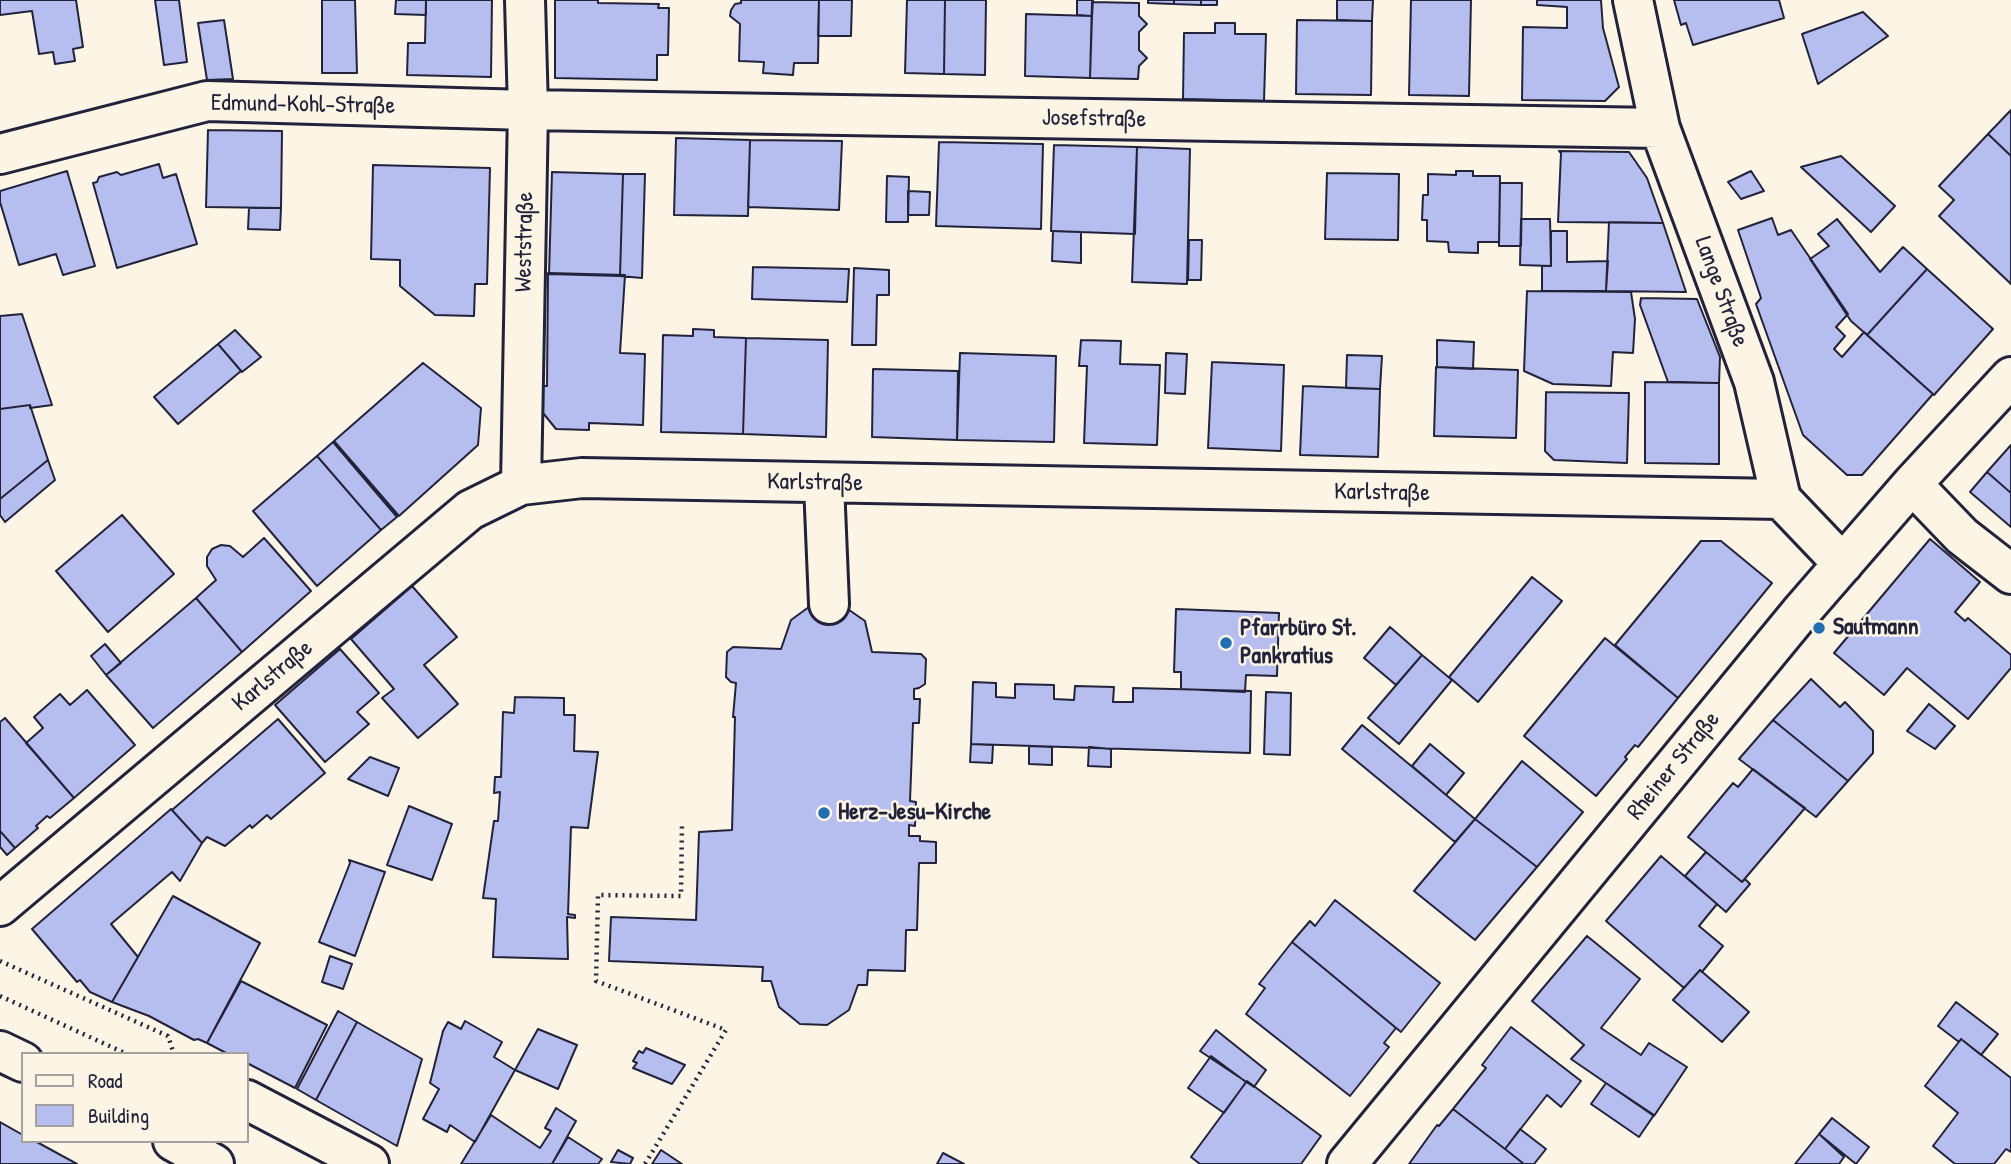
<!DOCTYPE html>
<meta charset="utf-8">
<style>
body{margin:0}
#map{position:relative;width:2011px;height:1164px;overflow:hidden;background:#fcf5e5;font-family:"Patrick Hand",sans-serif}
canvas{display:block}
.legend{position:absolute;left:21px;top:1052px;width:228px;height:91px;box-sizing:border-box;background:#fcf5e5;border:2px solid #a5a1a1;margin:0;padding:9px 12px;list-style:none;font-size:21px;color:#22223b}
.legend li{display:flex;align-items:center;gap:14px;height:35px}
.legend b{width:35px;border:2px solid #a5a1a1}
</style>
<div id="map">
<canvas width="2011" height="1164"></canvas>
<ul class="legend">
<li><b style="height:9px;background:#fcf5e5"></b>Road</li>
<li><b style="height:19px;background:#b6beef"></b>Building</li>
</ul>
</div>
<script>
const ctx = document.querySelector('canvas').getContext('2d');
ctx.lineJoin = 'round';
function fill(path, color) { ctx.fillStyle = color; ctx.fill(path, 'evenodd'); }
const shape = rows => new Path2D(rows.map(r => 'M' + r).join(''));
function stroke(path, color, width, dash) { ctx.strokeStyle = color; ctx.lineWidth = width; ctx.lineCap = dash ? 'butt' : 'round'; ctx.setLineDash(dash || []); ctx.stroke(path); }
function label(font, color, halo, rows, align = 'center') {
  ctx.font = font + ' "Patrick Hand",sans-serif'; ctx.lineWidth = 5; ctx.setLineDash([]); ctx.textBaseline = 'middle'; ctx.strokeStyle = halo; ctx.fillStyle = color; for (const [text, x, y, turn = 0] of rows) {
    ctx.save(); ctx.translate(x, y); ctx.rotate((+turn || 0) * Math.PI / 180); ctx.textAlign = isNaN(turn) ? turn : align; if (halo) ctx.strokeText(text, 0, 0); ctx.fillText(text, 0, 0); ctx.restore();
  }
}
const building = shape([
 [0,0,76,0,83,47,73,49,75,61,55,64,53,52,39,54,32,11,0,15,0,0],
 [155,0,179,0,187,62,164,65,155,0],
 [322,0,355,0,357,73,322,73,322,0],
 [396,0,426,0,426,15,395,14,396,0],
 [426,0,492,0,491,77,407,75,408,43,425,43,426,0],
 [555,0,598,0,598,3,659,4,658,8,669,8,668,55,657,55,657,80,555,78,555,0],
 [741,0,819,0,818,63,794,63,793,75,763,73,764,62,739,61,740,24,730,16,731,10,735,4,741,3,741,0],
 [819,0,852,0,851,36,818,36,819,0],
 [907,0,945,0,944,74,905,73,907,0],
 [945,0,986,0,985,75,944,74,945,0],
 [1077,0,1093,0,1092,16,1077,15,1077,0],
 [1148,0,1174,0,1174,4,1148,3,1148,0],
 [1174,0,1201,0,1201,5,1174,4,1174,0],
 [1201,0,1217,0,1217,5,1201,5,1201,0],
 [1337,0,1373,0,1372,21,1337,20,1337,0],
 [1411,0,1471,0,1469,96,1409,95,1411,0],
 [1537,0,1601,0,1603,28,1619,87,1605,101,1522,100,1523,27,1567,28,1567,7,1537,5,1537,0],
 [1674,0,1779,0,1784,18,1693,45,1686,23,1681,25,1674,0],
 [1092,2,1139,3,1139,16,1147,24,1139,32,1139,50,1147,58,1139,66,1138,79,1090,78,1092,2],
 [1863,12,1888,36,1818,84,1802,34,1863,12],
 [1026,14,1092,16,1090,78,1025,76,1026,14],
 [224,20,233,79,207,80,198,23,224,20],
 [1297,20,1372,21,1371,95,1296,94,1297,20],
 [1215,23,1235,23,1235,34,1266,34,1264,101,1183,99,1184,33,1215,33,1215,23],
 [2011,110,2011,156,1988,134,2011,110],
 [208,130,282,131,281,208,206,207,208,130],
 [1988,134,2011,156,2011,284,1939,216,1954,200,1939,186,1988,134],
 [676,138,750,140,748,216,674,215,676,138],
 [750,140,842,141,839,210,748,207,750,140],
 [939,142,1043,144,1041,229,936,226,939,142],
 [1054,145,1137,147,1135,234,1051,231,1054,145],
 [1137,147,1190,149,1187,284,1132,282,1137,147],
 [1559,151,1629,152,1647,178,1663,223,1558,222,1561,153,1559,151],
 [1841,156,1895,206,1871,232,1801,167,1841,156],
 [159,164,163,178,176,174,197,244,117,268,93,183,97,182,99,177,117,172,121,175,159,164],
 [373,165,490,168,487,284,475,284,474,316,435,315,400,286,400,260,371,259,373,165],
 [67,171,95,266,63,275,56,254,19,265,0,202,0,191,67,171],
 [1456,171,1473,171,1473,176,1500,176,1499,242,1478,242,1478,253,1449,252,1448,242,1427,241,1427,220,1422,220,1423,195,1428,195,1428,174,1456,175,1456,171],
 [1751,171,1764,191,1741,199,1728,182,1751,171],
 [552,172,623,174,620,276,549,274,552,172],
 [1327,173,1399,174,1398,240,1325,239,1327,173],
 [623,174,645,174,642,278,620,276,623,174],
 [887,176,909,177,908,222,886,222,887,176],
 [1500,183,1522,183,1521,246,1499,246,1500,183],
 [908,191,930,192,929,215,908,215,908,191],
 [249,208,281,208,280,230,248,229,249,208],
 [1772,218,1778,235,1791,230,1848,314,1836,327,1845,336,1834,349,1842,357,1864,332,1933,394,1862,475,1847,475,1803,435,1756,304,1761,298,1738,230,1772,218],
 [1521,219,1550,219,1551,266,1520,265,1521,219],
 [1837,219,1880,272,1903,247,1927,269,1867,335,1851,321,1810,259,1829,246,1818,234,1837,219],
 [1609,222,1663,223,1686,292,1606,291,1609,222],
 [1053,231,1081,232,1081,263,1052,261,1053,231],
 [1551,231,1567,231,1567,262,1608,261,1606,291,1542,291,1542,266,1551,266,1551,231],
 [1189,240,1202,240,1201,280,1188,280,1189,240],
 [753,267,849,269,847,302,752,299,753,267],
 [854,268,889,270,889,295,877,295,876,345,852,345,854,268],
 [1927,269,1993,329,1934,395,1867,335,1927,269],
 [548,273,625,275,620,353,645,354,643,425,589,423,589,430,556,429,543,413,543,386,547,386,548,273],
 [1527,291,1631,292,1635,319,1633,353,1613,352,1611,386,1553,384,1524,371,1527,291],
 [1641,298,1697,299,1720,357,1719,383,1668,382,1640,305,1641,298],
 [22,314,52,405,30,408,30,405,0,409,0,316,22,314],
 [693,329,714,330,714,337,746,338,743,434,661,432,663,335,693,336,693,329],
 [235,330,261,357,242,372,218,344,235,330],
 [746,338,828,340,826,437,743,434,746,338],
 [1081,340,1121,341,1120,364,1160,365,1157,445,1084,443,1087,366,1079,366,1081,340],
 [1437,340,1474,342,1473,369,1437,367,1437,340],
 [218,344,241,371,178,424,154,397,218,344],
 [960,353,1056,356,1054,442,957,440,960,353],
 [1166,353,1187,354,1185,394,1165,393,1166,353],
 [1347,355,1382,356,1380,389,1346,388,1347,355],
 [1212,362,1284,365,1281,451,1208,448,1212,362],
 [423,363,481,408,478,445,399,516,334,441,423,363],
 [1436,367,1518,370,1516,438,1434,436,1436,367],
 [873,369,958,371,957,440,872,437,873,369],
 [1645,382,1719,383,1719,464,1645,463,1645,382],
 [1303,386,1380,389,1378,457,1300,455,1303,386],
 [1546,392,1629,393,1627,463,1554,460,1545,451,1546,392],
 [30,405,48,460,0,499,0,409,30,405],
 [333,442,397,517,381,530,317,456,333,442],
 [2011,445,2011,493,1987,472,2011,445],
 [317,456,381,530,317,586,253,511,317,456],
 [48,460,55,480,5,522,0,515,0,499,48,460],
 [1987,472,2011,493,2011,527,1970,492,1987,472],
 [122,515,174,574,108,632,56,571,122,515],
 [264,538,311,591,242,652,196,598,216,580,207,566,207,557,212,549,221,545,230,546,243,557,264,538],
 [1930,539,1980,582,1955,612,1965,621,1968,618,2011,655,2011,668,1968,719,1907,668,1884,695,1834,653,1930,539],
 [1701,541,1721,541,1772,583,1678,698,1615,645,1701,541],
 [1532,577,1562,601,1478,702,1449,677,1532,577],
 [412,586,457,637,424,665,458,704,418,738,382,698,394,689,351,639,412,586],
 [196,598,242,652,153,728,106,675,196,598],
 [813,604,842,605,865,621,872,652,921,654,926,659,925,684,919,688,914,689,914,699,920,699,919,723,913,723,910,801,916,802,915,826,909,825,909,836,920,836,920,841,936,842,936,863,919,863,917,930,906,930,905,971,868,970,867,985,858,985,849,1010,827,1025,800,1024,779,1007,771,981,762,981,763,967,609,961,611,917,696,920,699,832,732,830,735,717,733,717,736,683,731,682,726,677,727,652,733,647,781,649,791,620,813,604],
 [1176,609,1279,613,1277,676,1246,675,1245,692,1181,689,1181,672,1174,672,1176,609],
 [1390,627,1422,655,1396,685,1364,658,1390,627],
 [1605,638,1678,698,1638,747,1635,745,1625,757,1627,759,1596,796,1524,736,1605,638],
 [105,644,121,663,106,675,91,656,105,644],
 [340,649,379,693,357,712,369,724,325,762,275,705,340,649],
 [1422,655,1452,680,1399,744,1368,718,1422,655],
 [1811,679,1840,707,1845,702,1873,731,1873,753,1848,781,1773,720,1811,679],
 [973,682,996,683,996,697,1015,698,1015,684,1054,685,1054,699,1074,700,1075,686,1114,687,1113,702,1133,702,1133,688,1251,691,1250,753,971,744,973,682],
 [87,690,135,745,74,798,26,743,43,728,34,717,60,694,70,705,87,690],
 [1266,692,1291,693,1290,755,1264,754,1266,692],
 [515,697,564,698,564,715,575,715,574,751,598,752,588,828,571,827,568,914,575,915,575,918,567,917,568,959,493,957,496,899,483,898,494,821,498,821,500,792,494,793,495,777,501,777,503,712,514,713,515,697],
 [1929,704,1955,726,1935,749,1907,731,1929,704],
 [5,718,74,798,50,818,47,816,36,826,38,828,15,848,0,831,0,722,5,718],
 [278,719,325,773,271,819,267,815,252,828,250,825,225,846,207,837,202,843,172,810,278,719],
 [1773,720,1848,781,1816,817,1739,759,1773,720],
 [1362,725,1475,819,1455,842,1342,749,1362,725],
 [971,744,993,745,992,763,970,762,971,744],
 [1430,744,1464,773,1446,795,1412,766,1430,744],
 [1029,746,1052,747,1052,765,1029,764,1029,746],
 [1089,747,1111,749,1111,767,1088,766,1089,747],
 [370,757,399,768,388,796,348,779,370,757],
 [1522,761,1583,812,1537,867,1475,819,1522,761],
 [1753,769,1805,808,1742,882,1688,837,1733,783,1738,787,1753,769],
 [409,806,452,824,432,880,387,865,409,806],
 [171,809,202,843,180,881,172,872,111,924,138,957,112,1002,90,992,80,980,77,982,32,929,171,809],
 [1475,819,1537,867,1475,940,1414,891,1475,819],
 [0,831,15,848,7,855,0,847,0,831],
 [1706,852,1742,882,1745,879,1750,884,1726,912,1685,876,1706,852],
 [1661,856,1717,904,1699,926,1723,946,1702,972,1700,970,1684,988,1606,921,1661,856],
 [349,860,385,872,355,956,319,942,350,863,349,860],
 [173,896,260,943,207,1043,198,1039,194,1040,149,1016,112,1002,173,896],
 [1335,900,1440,983,1401,1032,1292,942,1310,921,1315,926,1335,900],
 [1587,936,1640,979,1601,1028,1641,1055,1649,1043,1687,1067,1654,1116,1571,1059,1584,1045,1532,1001,1587,936],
 [1292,942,1396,1028,1384,1043,1389,1047,1350,1096,1246,1014,1265,988,1259,984,1292,942],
 [330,956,352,964,343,989,322,982,330,956],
 [1700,970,1749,1012,1722,1042,1673,1000,1700,970],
 [241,981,327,1025,295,1088,247,1063,247,1054,228,1054,207,1043,241,981],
 [1956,1002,1998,1034,1981,1055,1961,1039,1959,1042,1938,1026,1956,1002],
 [338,1011,357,1022,316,1100,297,1089,338,1011],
 [465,1021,502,1042,494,1057,515,1070,475,1142,450,1125,447,1132,423,1119,439,1089,430,1083,443,1031,448,1022,461,1029,465,1021],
 [357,1022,422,1059,397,1146,316,1100,357,1022],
 [1511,1027,1581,1081,1561,1107,1547,1095,1505,1149,1453,1109,1486,1068,1482,1065,1511,1027],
 [538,1029,577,1045,558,1089,515,1070,538,1029],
 [1216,1030,1266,1070,1254,1087,1200,1051,1216,1030],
 [1961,1039,2011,1078,2011,1152,2006,1149,1994,1164,1955,1164,1933,1146,1958,1113,1925,1086,1961,1039],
 [646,1048,685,1065,672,1084,633,1068,637,1063,633,1061,639,1051,643,1053,646,1048],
 [1211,1056,1246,1082,1224,1113,1188,1088,1211,1056],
 [1247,1081,1321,1136,1301,1164,1200,1164,1191,1157,1247,1081],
 [1606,1083,1654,1115,1639,1137,1591,1104,1606,1083],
 [556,1108,576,1121,552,1164,461,1164,491,1115,540,1148,551,1131,545,1128,556,1108],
 [1453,1109,1505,1149,1524,1164,1409,1164,1437,1125,1439,1126,1453,1109],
 [1832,1118,1869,1147,1856,1164,1819,1134,1832,1118],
 [0,1122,23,1135,23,1141,35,1141,77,1164,0,1164,0,1122],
 [1520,1129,1546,1149,1534,1164,1524,1164,1505,1149,1520,1129],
 [1819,1134,1844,1157,1839,1164,1795,1164,1819,1134],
 [568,1137,602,1159,598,1164,552,1164,568,1137],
 [618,1150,633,1158,630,1164,611,1162,618,1150],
 [661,1150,682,1164,652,1164,661,1150],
 [943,1153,964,1164,937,1164,943,1153]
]);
const path = shape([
 [0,961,168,1036,174,1054],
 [0,996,127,1054],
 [645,1164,726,1030,596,981,598,895,681,896,682,824]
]);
const street = shape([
 [1633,0,1660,128,1754,382,1781,499,1843,564],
 [0,154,207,101,528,110,1660,128],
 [824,484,829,604],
 [1912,484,1962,536,2011,574],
 [521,485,528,110,525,0],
 [0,906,470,510,521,485,582,478,1781,499],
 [247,1100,369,1164],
 [1347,1164,1800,613,1912,484,2011,377]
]);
const secondary = shape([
 [0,1051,23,1062],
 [173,1141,214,1164]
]);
const markers = [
 [1819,628,7,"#1f6fb2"],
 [1226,643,7,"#1f6fb2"],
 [824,813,7,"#1f6fb2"]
];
const streetNames = [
 ["Edmund-Kohl-Straße",303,105,1],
 ["Josefstraße",1094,119,1],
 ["Weststraße",525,242,-89],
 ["Lange Straße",1721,292,70],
 ["Karlstraße",815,483,1],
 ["Karlstraße",1382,493,1],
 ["Karlstraße",273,676,-40],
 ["Rheiner Straße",1674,766,-51]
];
const poiNames = [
 ["Sautmann",1833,628],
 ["Pfarrbüro St.",1240,629],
 ["Pankratius",1240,657],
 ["Herz-Jesu-Kirche",838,813]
];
fill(building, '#b6beef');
stroke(building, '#22223b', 2);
stroke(street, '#22223b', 44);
stroke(secondary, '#22223b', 44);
stroke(path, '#22223b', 4.5, [2, 5]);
stroke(street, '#fcf5e5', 38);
stroke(secondary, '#fcf5e5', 38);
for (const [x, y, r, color] of markers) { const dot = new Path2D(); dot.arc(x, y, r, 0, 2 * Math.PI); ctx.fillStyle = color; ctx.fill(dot); stroke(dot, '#fcf5e5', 2.5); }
label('24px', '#22223b', '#fcf5e5', streetNames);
label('bold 24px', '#22223b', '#fcf5e5', poiNames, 'left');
</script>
